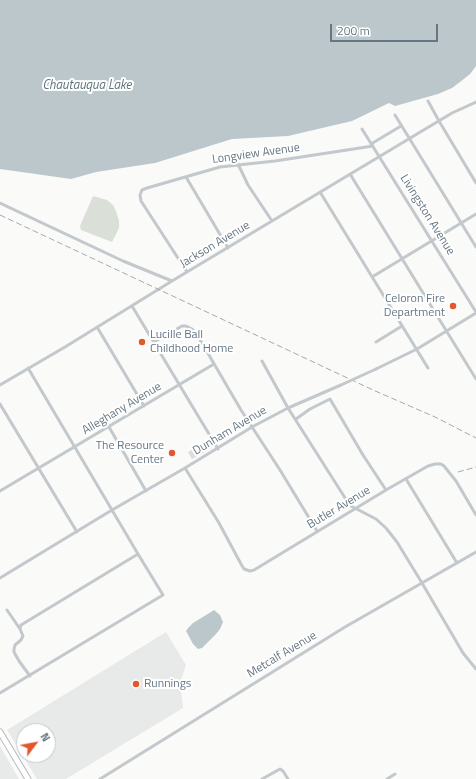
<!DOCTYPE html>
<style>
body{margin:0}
#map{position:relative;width:476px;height:779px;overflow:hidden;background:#fafaf8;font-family:"Titillium Web",sans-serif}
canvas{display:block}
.north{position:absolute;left:16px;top:723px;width:40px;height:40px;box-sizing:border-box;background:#fff;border:1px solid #c1c8cd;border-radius:50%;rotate:58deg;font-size:11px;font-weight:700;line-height:16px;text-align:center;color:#657683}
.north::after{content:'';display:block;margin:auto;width:14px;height:18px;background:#e4572e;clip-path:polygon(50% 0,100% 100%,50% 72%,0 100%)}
.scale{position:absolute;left:330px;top:24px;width:108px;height:18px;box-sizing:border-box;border:2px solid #657683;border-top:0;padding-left:5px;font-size:12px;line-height:14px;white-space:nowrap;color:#657683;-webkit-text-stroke:3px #fff;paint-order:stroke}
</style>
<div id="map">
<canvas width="476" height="779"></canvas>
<div class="north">N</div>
<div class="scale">200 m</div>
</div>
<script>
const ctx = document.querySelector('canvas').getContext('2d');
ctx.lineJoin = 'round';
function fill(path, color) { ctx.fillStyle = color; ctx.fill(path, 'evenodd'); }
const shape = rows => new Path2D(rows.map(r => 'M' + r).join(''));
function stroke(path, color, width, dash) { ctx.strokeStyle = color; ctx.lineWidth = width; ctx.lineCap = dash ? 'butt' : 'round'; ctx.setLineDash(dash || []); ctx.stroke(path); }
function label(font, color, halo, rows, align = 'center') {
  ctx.font = font + ' "Titillium Web",sans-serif'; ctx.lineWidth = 4; ctx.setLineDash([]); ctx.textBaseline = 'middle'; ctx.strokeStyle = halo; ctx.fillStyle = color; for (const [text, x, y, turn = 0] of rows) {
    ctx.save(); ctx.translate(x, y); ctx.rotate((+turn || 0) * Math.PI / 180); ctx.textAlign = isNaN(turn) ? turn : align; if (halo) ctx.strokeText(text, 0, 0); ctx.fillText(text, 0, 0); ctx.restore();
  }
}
const built = shape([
 [166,632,186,665,180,683,183,708,66,779,37,779,7,730],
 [24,731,48,731,48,755,24,755],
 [0,746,19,779,0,779]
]);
const green = shape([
 [93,196,107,200,113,205,116,211,119,221,119,228,112,242,81,230,80,226],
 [207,441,212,448,192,459,188,452]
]);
const water = shape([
 [0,0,476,0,476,66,470,74,460,82,452,88,438,94,395,106,389,103,352,121,288,136,232,139,155,163,96,172,71,179,0,169],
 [214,610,220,615,223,622,220,629,216,634,202,648,198,649,193,644,186,631,188,628,193,623,211,612]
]);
const street = shape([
 [428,101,439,121,476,183],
 [395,115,476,247],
 [362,129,476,312],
 [371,144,401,126],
 [238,164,248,185,272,221],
 [350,174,476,379],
 [186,177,228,248],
 [320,192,428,368],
 [0,203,123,261,172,281],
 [187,272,141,201,140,195,142,190,147,188,220,167,275,161,373,146],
 [372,277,476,214],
 [132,306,218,449],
 [97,327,144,406],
 [154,342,182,326,186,326,192,329,199,338,241,410,280,470,317,531],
 [376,342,402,326],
 [262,361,288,408,347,501,351,506,376,519,386,528,397,542,422,583,463,653,476,669],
 [376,369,417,349,476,313],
 [0,385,65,347,172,281,452,113,476,102],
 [0,404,77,532],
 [296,419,310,409,330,399,363,455,386,490],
 [109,427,146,491],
 [185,468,219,523,241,564,244,569,250,571,254,570,386,490,428,466,435,464,441,464,444,466,456,481,476,515],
 [406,479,457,563],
 [0,491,214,364],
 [0,578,112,510,185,468,252,427,288,408,341,385],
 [7,610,20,629,23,636,21,640,15,645,14,649,14,652,19,661,30,676],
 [20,629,21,625,138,554],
 [0,693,163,595,138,554,28,368],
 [100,779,345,627,476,552],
 [262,779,280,769,283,771,288,779],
 [387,779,395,774]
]);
const primary = shape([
 [0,732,28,779]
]);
const rail = shape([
 [0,215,373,390,435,417,476,438],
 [458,472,476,467]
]);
const streetBridge = shape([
 [341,385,376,369]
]);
const markers = [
 [453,306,4,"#e4572e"],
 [142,342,4,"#e4572e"],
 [172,453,4,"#e4572e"],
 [136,684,4,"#e4572e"]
];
const streetNames = [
 ["Longview Avenue",256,154,-8],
 ["Livingston Avenue",427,215,58],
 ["Jackson Avenue",215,245,-31],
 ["Alleghany Avenue",122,409,-31],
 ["Dunham Avenue",230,431,-31],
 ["Butler Avenue",339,508,-31],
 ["Metcalf Avenue",282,655,-31]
];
const poiNames = [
 ["Celoron Fire",445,299],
 ["Department",445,313],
 ["Lucille Ball",150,335,"left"],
 ["Childhood Home",150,349,"left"],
 ["The Resource",164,446],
 ["Center",164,460],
 ["Runnings",144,684,"left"]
];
const waterNames = [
 ["Chautauqua Lake",87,86]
];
fill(built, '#e8e9e9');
fill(green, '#dadfd7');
fill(water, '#bbc7cb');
stroke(primary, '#b5babe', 7);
stroke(street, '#c3c8cc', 3);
stroke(primary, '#fff', 5);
stroke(rail, '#a2aab0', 1, [6, 3]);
stroke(streetBridge, '#c3c8cc', 3);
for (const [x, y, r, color] of markers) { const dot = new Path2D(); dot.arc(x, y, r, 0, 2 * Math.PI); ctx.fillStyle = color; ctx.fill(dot); stroke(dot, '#fff', 1.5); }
label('12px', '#657683', '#fff', streetNames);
label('12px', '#657683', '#fff', poiNames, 'right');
label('italic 13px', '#60757c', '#fff', waterNames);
</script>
